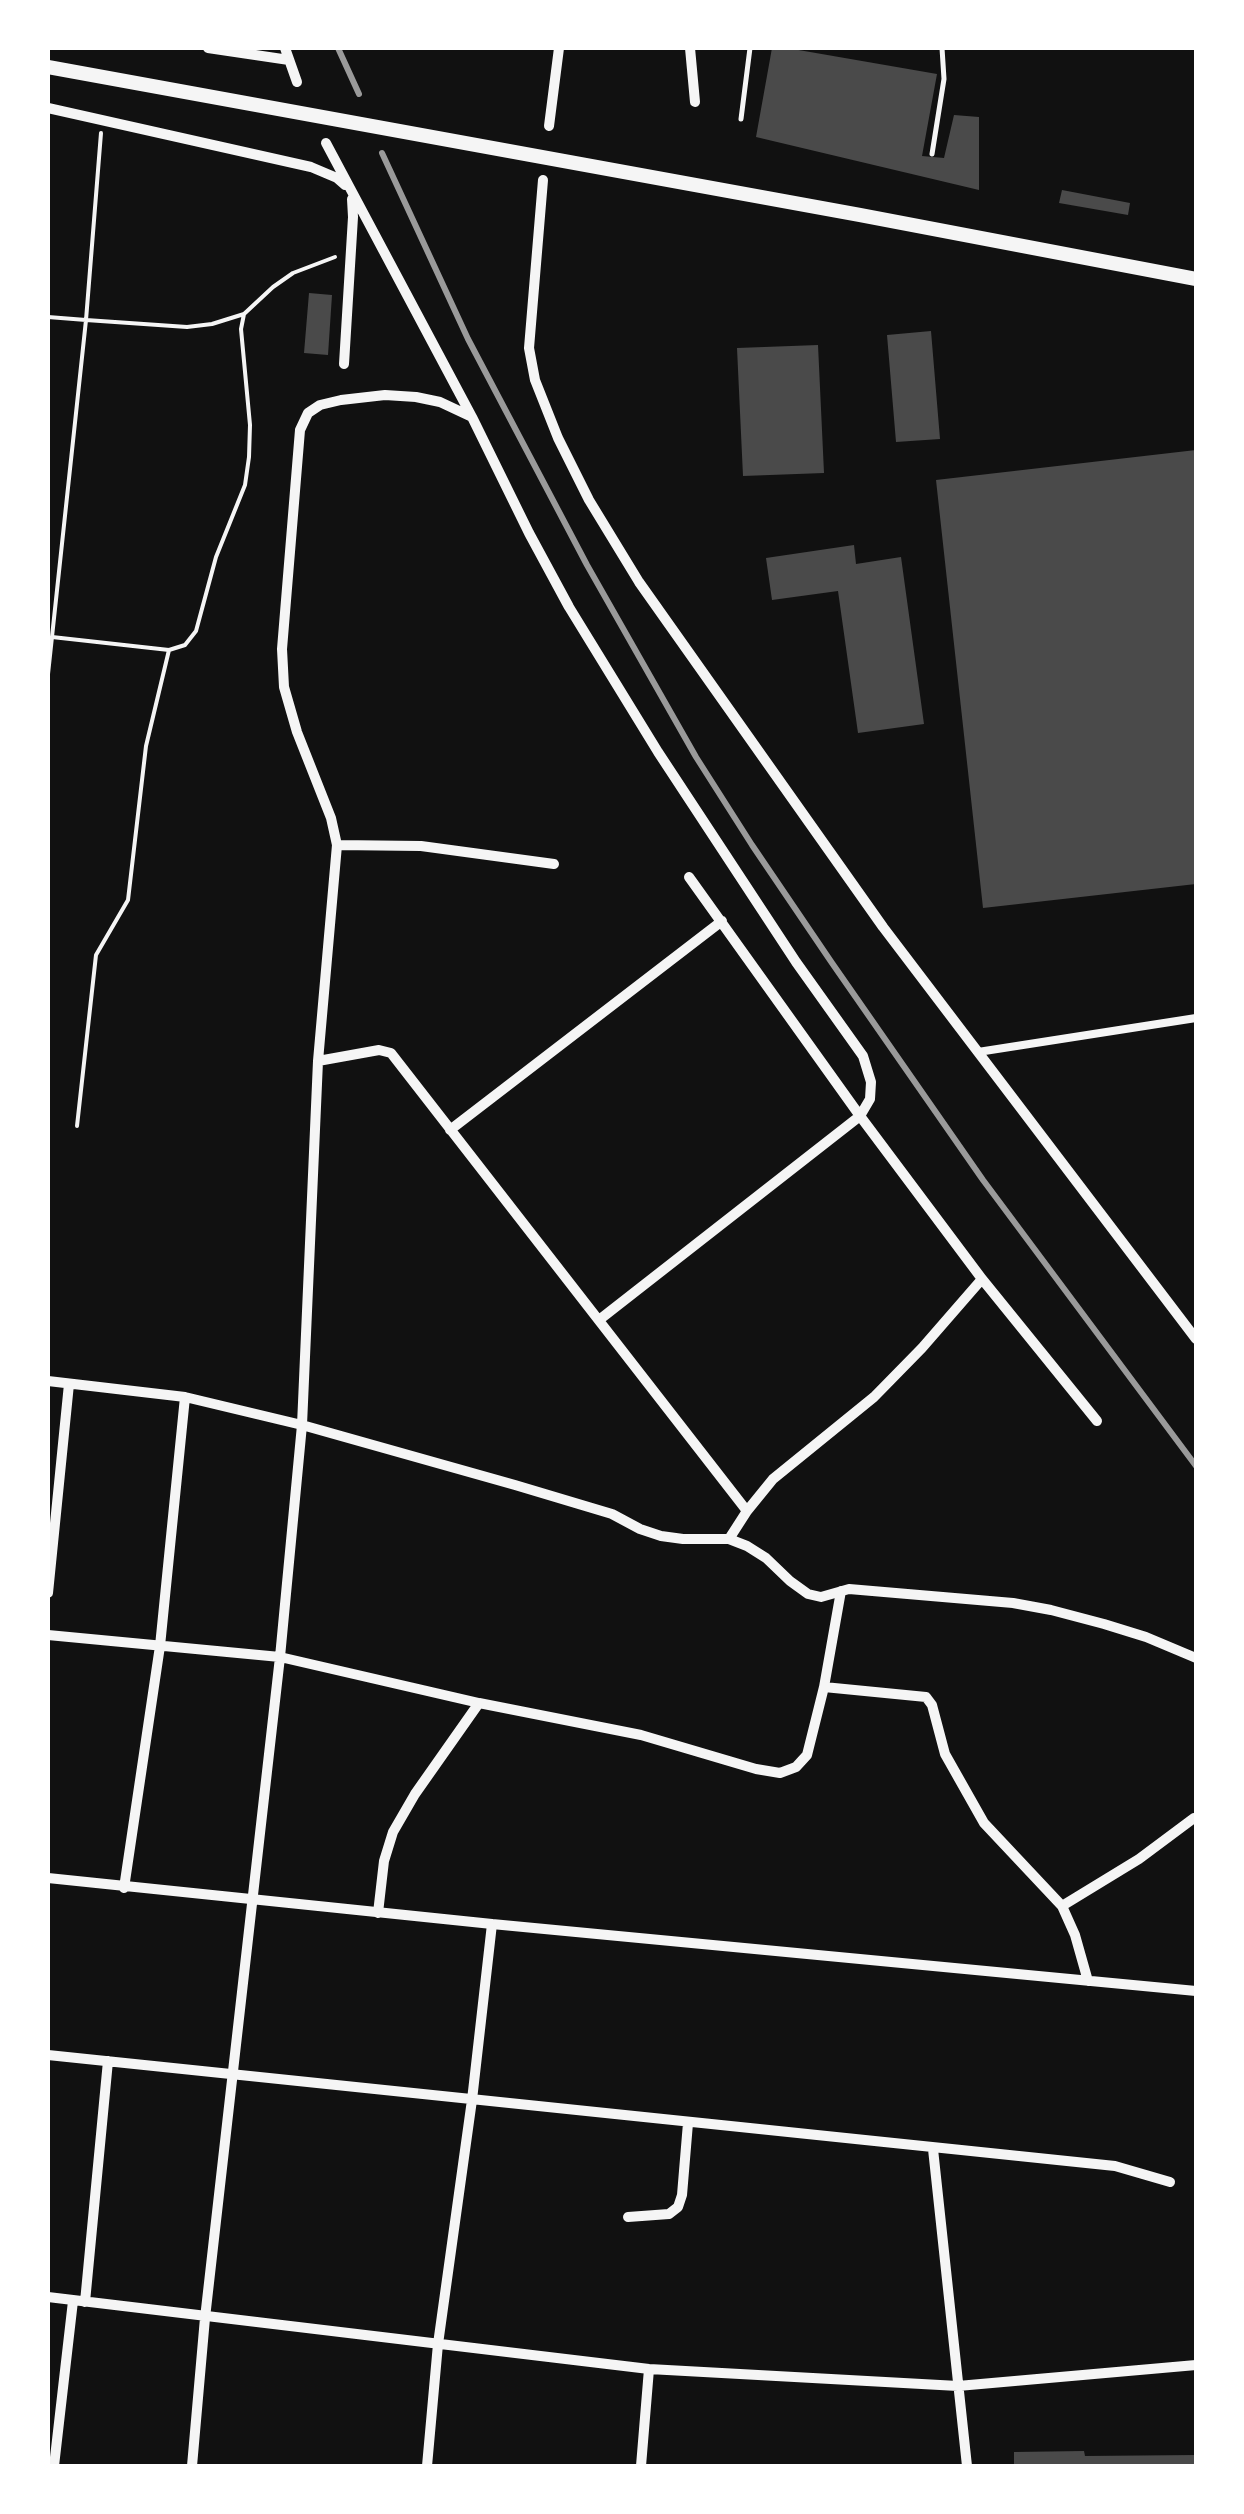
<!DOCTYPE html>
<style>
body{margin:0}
#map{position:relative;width:1244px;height:2514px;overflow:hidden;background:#111;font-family:"Source Serif 4",serif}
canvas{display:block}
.frame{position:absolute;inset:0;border:50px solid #fff;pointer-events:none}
</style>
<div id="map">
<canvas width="1244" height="2514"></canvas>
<div class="frame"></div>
</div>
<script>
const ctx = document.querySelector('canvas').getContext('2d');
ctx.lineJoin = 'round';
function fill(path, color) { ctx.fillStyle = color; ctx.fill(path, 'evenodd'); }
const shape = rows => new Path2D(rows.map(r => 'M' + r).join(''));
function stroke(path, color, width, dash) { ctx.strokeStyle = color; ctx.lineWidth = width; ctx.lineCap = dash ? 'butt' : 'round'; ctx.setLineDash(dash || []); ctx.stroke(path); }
const building = shape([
 [772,48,787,48,937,74,922,156,944,158,954,115,979,117,979,190,756,137],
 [1062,190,1130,203,1128,215,1059,203],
 [309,293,332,295,328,355,304,353],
 [931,331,940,439,896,442,887,335],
 [818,345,824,473,743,476,737,348],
 [1196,450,1196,884,983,908,936,480],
 [854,545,856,564,901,557,924,724,858,733,838,591,772,600,766,558],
 [1084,2451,1085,2456,1196,2455,1196,2466,1014,2466,1014,2452]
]);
const path = shape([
 [101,133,86,320,187,327,212,324,244,314,273,287,293,273,335,257],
 [48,317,86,320,48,674],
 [52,637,169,650,185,645,196,631,216,557,245,485,249,457,250,425,241,329,244,314],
 [77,1126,96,955,128,900,146,746,169,650]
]);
const service = shape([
 [741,119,750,48],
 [932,154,944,79,942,48]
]);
const pedestrian = shape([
 [978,1052,1196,1018]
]);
const minor = shape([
 [208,48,289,60],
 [285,48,297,82],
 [690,48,695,102],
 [48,108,311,167,337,178,345,185],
 [549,126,559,48],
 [326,143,472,417,529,533,569,607,658,752,796,962,863,1056,871,1082,870,1099,860,1116,599,1320],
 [543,180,529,348,535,380,558,438,589,500,639,582,883,927,1196,1339],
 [344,364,353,217,352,199],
 [337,845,421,846,554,864],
 [689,877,860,1116,982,1279,1097,1421],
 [318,1061,379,1050,391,1053,747,1511],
 [450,1130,722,921],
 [48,1381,185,1397,302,1425,515,1485,612,1514,640,1529,661,1536,683,1539,729,1539,747,1546,766,1558,790,1581,808,1594,821,1597,849,1589,1013,1603,1051,1610,1104,1624,1146,1637,1196,1658],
 [729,1539,747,1511,773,1479,874,1397,922,1348,982,1279],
 [841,1591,824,1687,926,1697,932,1705,945,1754,984,1823,1062,1906,1075,1935,1088,1981],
 [48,1593,69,1384],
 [48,1635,280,1657,479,1703,641,1735,756,1769,780,1773,796,1767,807,1755,824,1687],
 [48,1878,492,1924,1196,1991],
 [124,1888,160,1646,185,1397],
 [1062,1906,1139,1859,1194,1818],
 [378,1913,384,1861,393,1832,415,1794,479,1703],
 [48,2055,1115,2166,1170,2182],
 [933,2149,967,2466],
 [628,2217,669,2214,678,2207,682,2195,688,2123],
 [48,2297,649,2369,958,2386,1196,2365],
 [85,2302,108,2061],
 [54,2466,73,2301],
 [192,2466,205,2318,280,1657,302,1425,318,1061,337,845,331,818,297,732,284,687,282,649,300,430,308,413,320,405,341,400,385,395,416,397,440,402,472,417],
 [427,2466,438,2344,472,2100,492,1924],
 [641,2466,649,2369]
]);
const secondary = shape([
 [48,67,860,215,1196,279]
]);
const rail = shape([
 [338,48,359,94],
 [382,153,468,339,587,565,696,757,752,845,832,963,983,1180,1196,1466]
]);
fill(building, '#4a4a4a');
stroke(path, '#f5f5f5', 4);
stroke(service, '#f5f5f5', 5);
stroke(pedestrian, '#f5f5f5', 8);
stroke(minor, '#f5f5f5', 10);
stroke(secondary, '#f5f5f5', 14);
stroke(rail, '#9a9a9a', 6);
</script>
